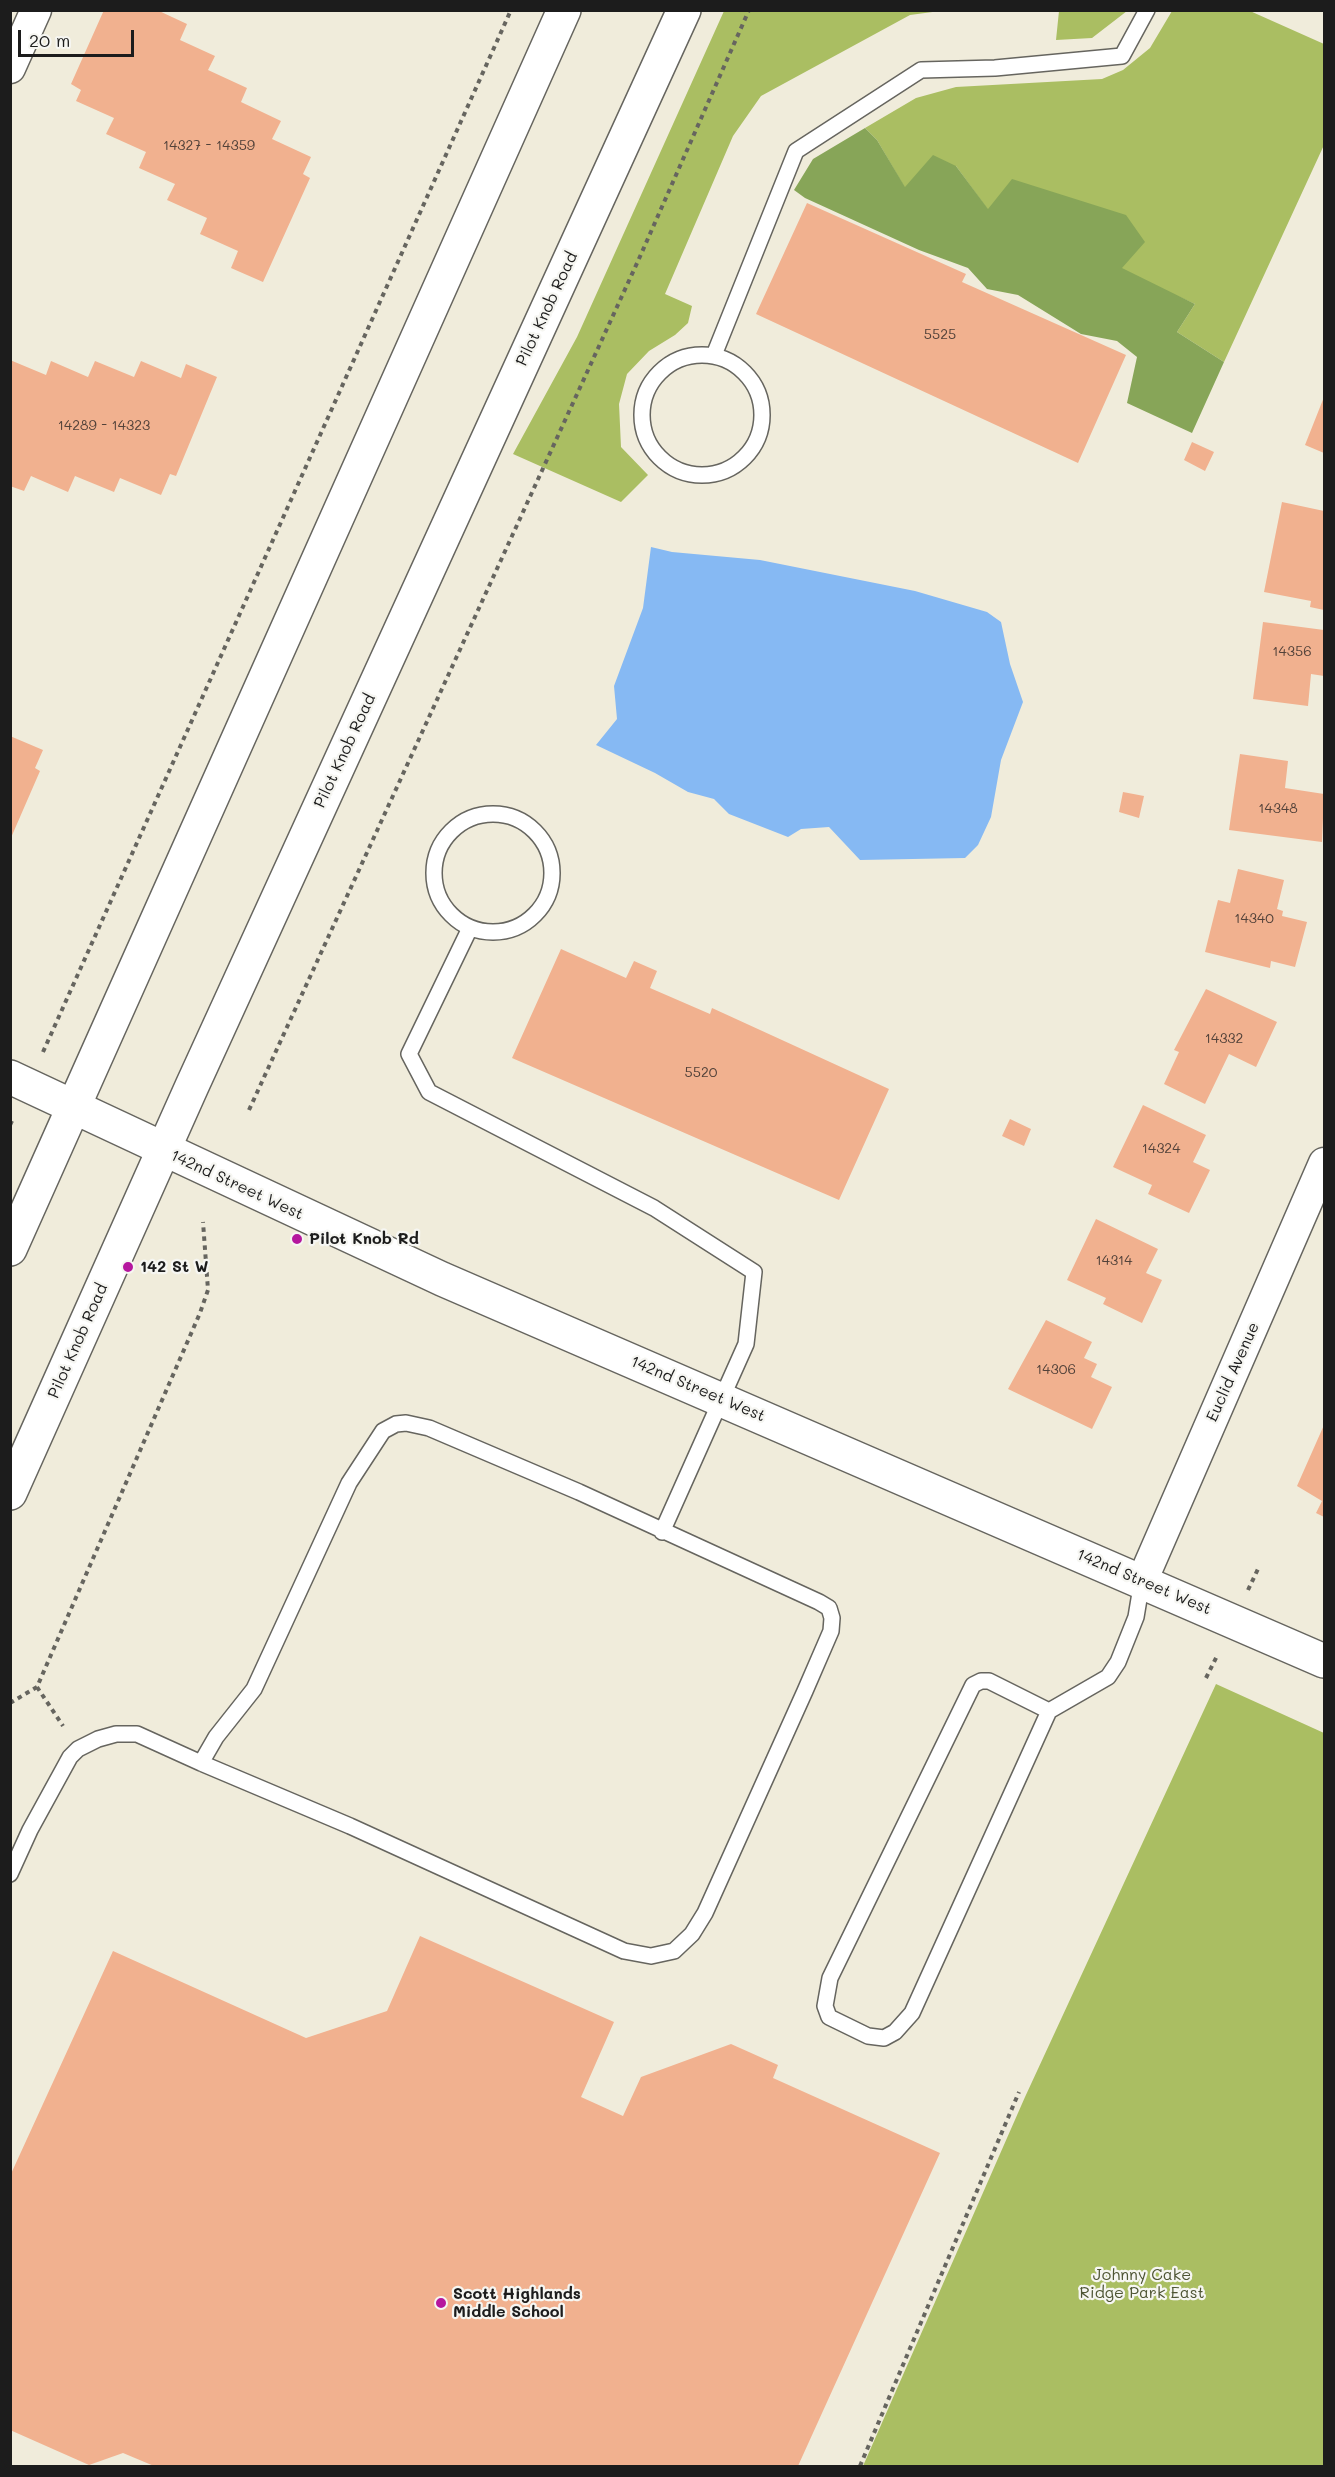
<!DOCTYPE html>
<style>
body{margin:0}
#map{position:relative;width:1335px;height:2477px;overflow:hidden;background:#f0ecdb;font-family:Mali,sans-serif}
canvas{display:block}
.frame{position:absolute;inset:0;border:12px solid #1c1c1c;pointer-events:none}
.scale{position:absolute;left:18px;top:30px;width:116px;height:27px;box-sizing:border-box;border:3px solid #1c1c1c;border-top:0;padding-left:8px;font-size:18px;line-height:21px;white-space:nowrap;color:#1c1c1c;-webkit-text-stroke:4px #f6f6f2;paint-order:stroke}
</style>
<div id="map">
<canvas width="1335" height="2477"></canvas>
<div class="frame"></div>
<div class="scale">20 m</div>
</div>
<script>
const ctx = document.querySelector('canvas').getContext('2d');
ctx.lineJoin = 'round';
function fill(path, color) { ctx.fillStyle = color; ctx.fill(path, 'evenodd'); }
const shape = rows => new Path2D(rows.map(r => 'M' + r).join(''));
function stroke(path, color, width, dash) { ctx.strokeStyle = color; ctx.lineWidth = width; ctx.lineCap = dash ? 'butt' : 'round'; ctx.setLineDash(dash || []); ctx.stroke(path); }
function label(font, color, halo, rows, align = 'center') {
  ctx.font = font + ' Mali,sans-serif'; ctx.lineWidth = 4.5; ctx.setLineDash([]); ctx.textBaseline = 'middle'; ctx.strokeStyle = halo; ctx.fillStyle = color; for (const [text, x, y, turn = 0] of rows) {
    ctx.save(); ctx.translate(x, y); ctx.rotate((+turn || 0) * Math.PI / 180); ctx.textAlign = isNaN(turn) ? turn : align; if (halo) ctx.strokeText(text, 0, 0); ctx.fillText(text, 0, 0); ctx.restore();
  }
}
const green = shape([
 [724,11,940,11,910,15,761,96,733,136,665,294,692,306,688,323,675,335,649,351,627,374,619,404,621,447,648,475,621,502,513,454,577,337],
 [1059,11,1059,10,1127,11,1092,38,1056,40],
 [1172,11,1250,11,1324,44,1324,145,1224,362,1177,332,1195,304,988,210,956,166,905,188,877,140,865,128,916,98,956,87,1102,79,1123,70,1150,48],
 [1216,1684,1324,1733,1324,2466,863,2466,1025,2097]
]);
const forest = shape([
 [865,128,877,140,905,187,933,155,956,166,988,209,1012,179,1126,215,1145,242,1122,268,1195,304,1177,332,1224,362,1192,433,1127,403,1137,357,1117,341,1081,334,1018,295,987,289,968,268,919,250,805,198,794,190,813,159]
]);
const water = shape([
 [651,547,672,552,760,560,915,591,987,612,1001,622,1010,664,1023,702,1001,760,991,817,978,845,965,858,860,860,829,827,801,829,788,837,729,814,714,799,688,792,655,773,596,745,617,719,614,686,643,608]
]);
const building = shape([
 [104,10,157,10,187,24,180,40,215,56,208,70,247,88,241,102,281,121,272,139,311,157,303,174,310,178,263,282,231,268,238,251,200,234,207,218,167,200,175,184,139,168,146,152,106,134,114,118,76,101,81,90,71,84],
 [807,203,966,274,962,282,1126,355,1078,463,756,314],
 [10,360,46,375,51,361,88,377,95,361,134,377,141,361,181,378,186,364,217,377,176,476,170,474,161,495,120,478,114,492,75,476,68,492,31,476,24,491,10,486],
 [1324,397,1324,453,1305,445],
 [1192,442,1214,452,1205,471,1184,460],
 [1282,502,1324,511,1324,610,1310,607,1311,601,1264,592],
 [1263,622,1324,630,1324,676,1311,674,1308,706,1253,699],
 [10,736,43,750,35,768,40,771,10,840],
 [1240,754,1288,761,1285,788,1324,794,1322,842,1229,830],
 [1123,792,1144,796,1139,818,1119,812],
 [1238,869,1284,880,1277,909,1283,911,1282,916,1307,922,1295,967,1271,961,1270,968,1205,952,1218,900,1230,903],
 [561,949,626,978,634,961,657,971,650,988,710,1014,712,1008,889,1089,839,1200,512,1058],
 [1206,989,1277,1022,1256,1067,1229,1054,1205,1104,1164,1084,1179,1052,1174,1050],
 [1143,1105,1206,1135,1193,1162,1210,1170,1189,1213,1148,1194,1152,1185,1113,1167],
 [1010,1119,1031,1129,1024,1146,1002,1136],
 [1096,1219,1158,1249,1146,1273,1162,1280,1142,1323,1103,1304,1106,1298,1067,1280],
 [1046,1320,1092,1342,1084,1358,1097,1364,1091,1377,1112,1387,1092,1429,1008,1389],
 [1324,1425,1324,1517,1316,1513,1322,1501,1297,1486],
 [420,1936,614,2022,581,2097,623,2116,641,2077,731,2044,778,2065,773,2078,940,2153,798,2466,154,2466,123,2453,89,2465,10,2430,10,2176,113,1951,306,2038,387,2011]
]);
const path = shape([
 [43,1052,511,10],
 [249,1110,638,261,749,10],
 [10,1125,14,1117],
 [1248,1590,1258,1569],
 [1206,1678,1218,1654],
 [37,1687,63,1726],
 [10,1703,37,1687,200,1313,208,1290,203,1222],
 [860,2466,1019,2092]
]);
const service = shape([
 [714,355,796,151,921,70,995,68,1122,56,1147,10],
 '642 415a60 60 0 1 1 120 0a60 60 0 1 1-120 0Z',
 '434 873a59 59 0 1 1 118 0a59 59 0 1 1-118 0Z',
 [470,928,409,1054,429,1092,654,1208,754,1272,746,1344,662,1532],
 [1049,1711,989,1681,981,1681,973,1685,830,1978,825,2006,829,2017,868,2036,884,2038,895,2032,912,2013,1049,1711,1108,1677,1118,1662,1136,1617,1142,1581],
 [10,1874,30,1830,70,1757,78,1749,98,1739,116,1734,137,1734,201,1763,350,1826,624,1951,651,1956,674,1951,692,1934,705,1913,805,1691,831,1631,832,1618,829,1608,819,1602,579,1492,429,1428,406,1423,396,1424,383,1431,349,1483,254,1689,216,1737,201,1763]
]);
const minor = shape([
 [10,68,36,10],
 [1142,1581,1324,1163]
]);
const tertiary = shape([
 [10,1077,442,1279,1324,1661]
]);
const secondary = shape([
 [10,1249,564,10],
 [10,1493,192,1086,684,10]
]);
const markers = [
 [297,1239,6,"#b5179e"],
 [128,1267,6,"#b5179e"],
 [441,2303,6,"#b5179e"]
];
const numberNames = [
 ["14327 - 14359",209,146],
 ["5525",940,335],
 ["14289 - 14323",104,426],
 ["14356",1292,652],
 ["14348",1278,809],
 ["14340",1254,919],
 ["14332",1224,1039],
 ["5520",701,1073],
 ["14324",1161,1149],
 ["14314",1114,1261],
 ["14306",1056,1370]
];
const streetNames = [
 ["Pilot Knob Road",547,309,-65],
 ["Pilot Knob Road",345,751,-65],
 ["142nd Street West",237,1185,25],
 ["Pilot Knob Road",78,1341,-66],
 ["Euclid Avenue",1233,1372,-66],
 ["142nd Street West",698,1389,23],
 ["142nd Street West",1144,1582,23]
];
const poiNames = [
 ["Pilot Knob Rd",309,1239],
 ["142 St W",140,1267],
 ["Scott Highlands",453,2294],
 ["Middle School",453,2312]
];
const parkNames = [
 ["Johnny Cake",1142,2275],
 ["Ridge Park East",1142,2293]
];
fill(green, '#aabe62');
fill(forest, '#87a558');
fill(water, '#86b9f3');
fill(building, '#f1b18f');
stroke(service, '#66655f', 18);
stroke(minor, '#66655f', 33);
stroke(tertiary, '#66655f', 36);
stroke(secondary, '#66655f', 36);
stroke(path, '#66655f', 4, [4.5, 4.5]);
stroke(service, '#fff', 15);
stroke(minor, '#fff', 30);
stroke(tertiary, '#fff', 33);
stroke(secondary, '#fff', 33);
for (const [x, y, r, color] of markers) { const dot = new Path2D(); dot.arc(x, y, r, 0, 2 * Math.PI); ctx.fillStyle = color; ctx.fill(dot); stroke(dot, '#f6f6f2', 2); }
label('14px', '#514139', null, numberNames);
label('16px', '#1c1c1c', '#f6f6f2', streetNames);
label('bold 16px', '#1c1c1c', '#f6f6f2', poiNames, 'left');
label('16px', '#4e5534', '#f6f6f2', parkNames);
</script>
